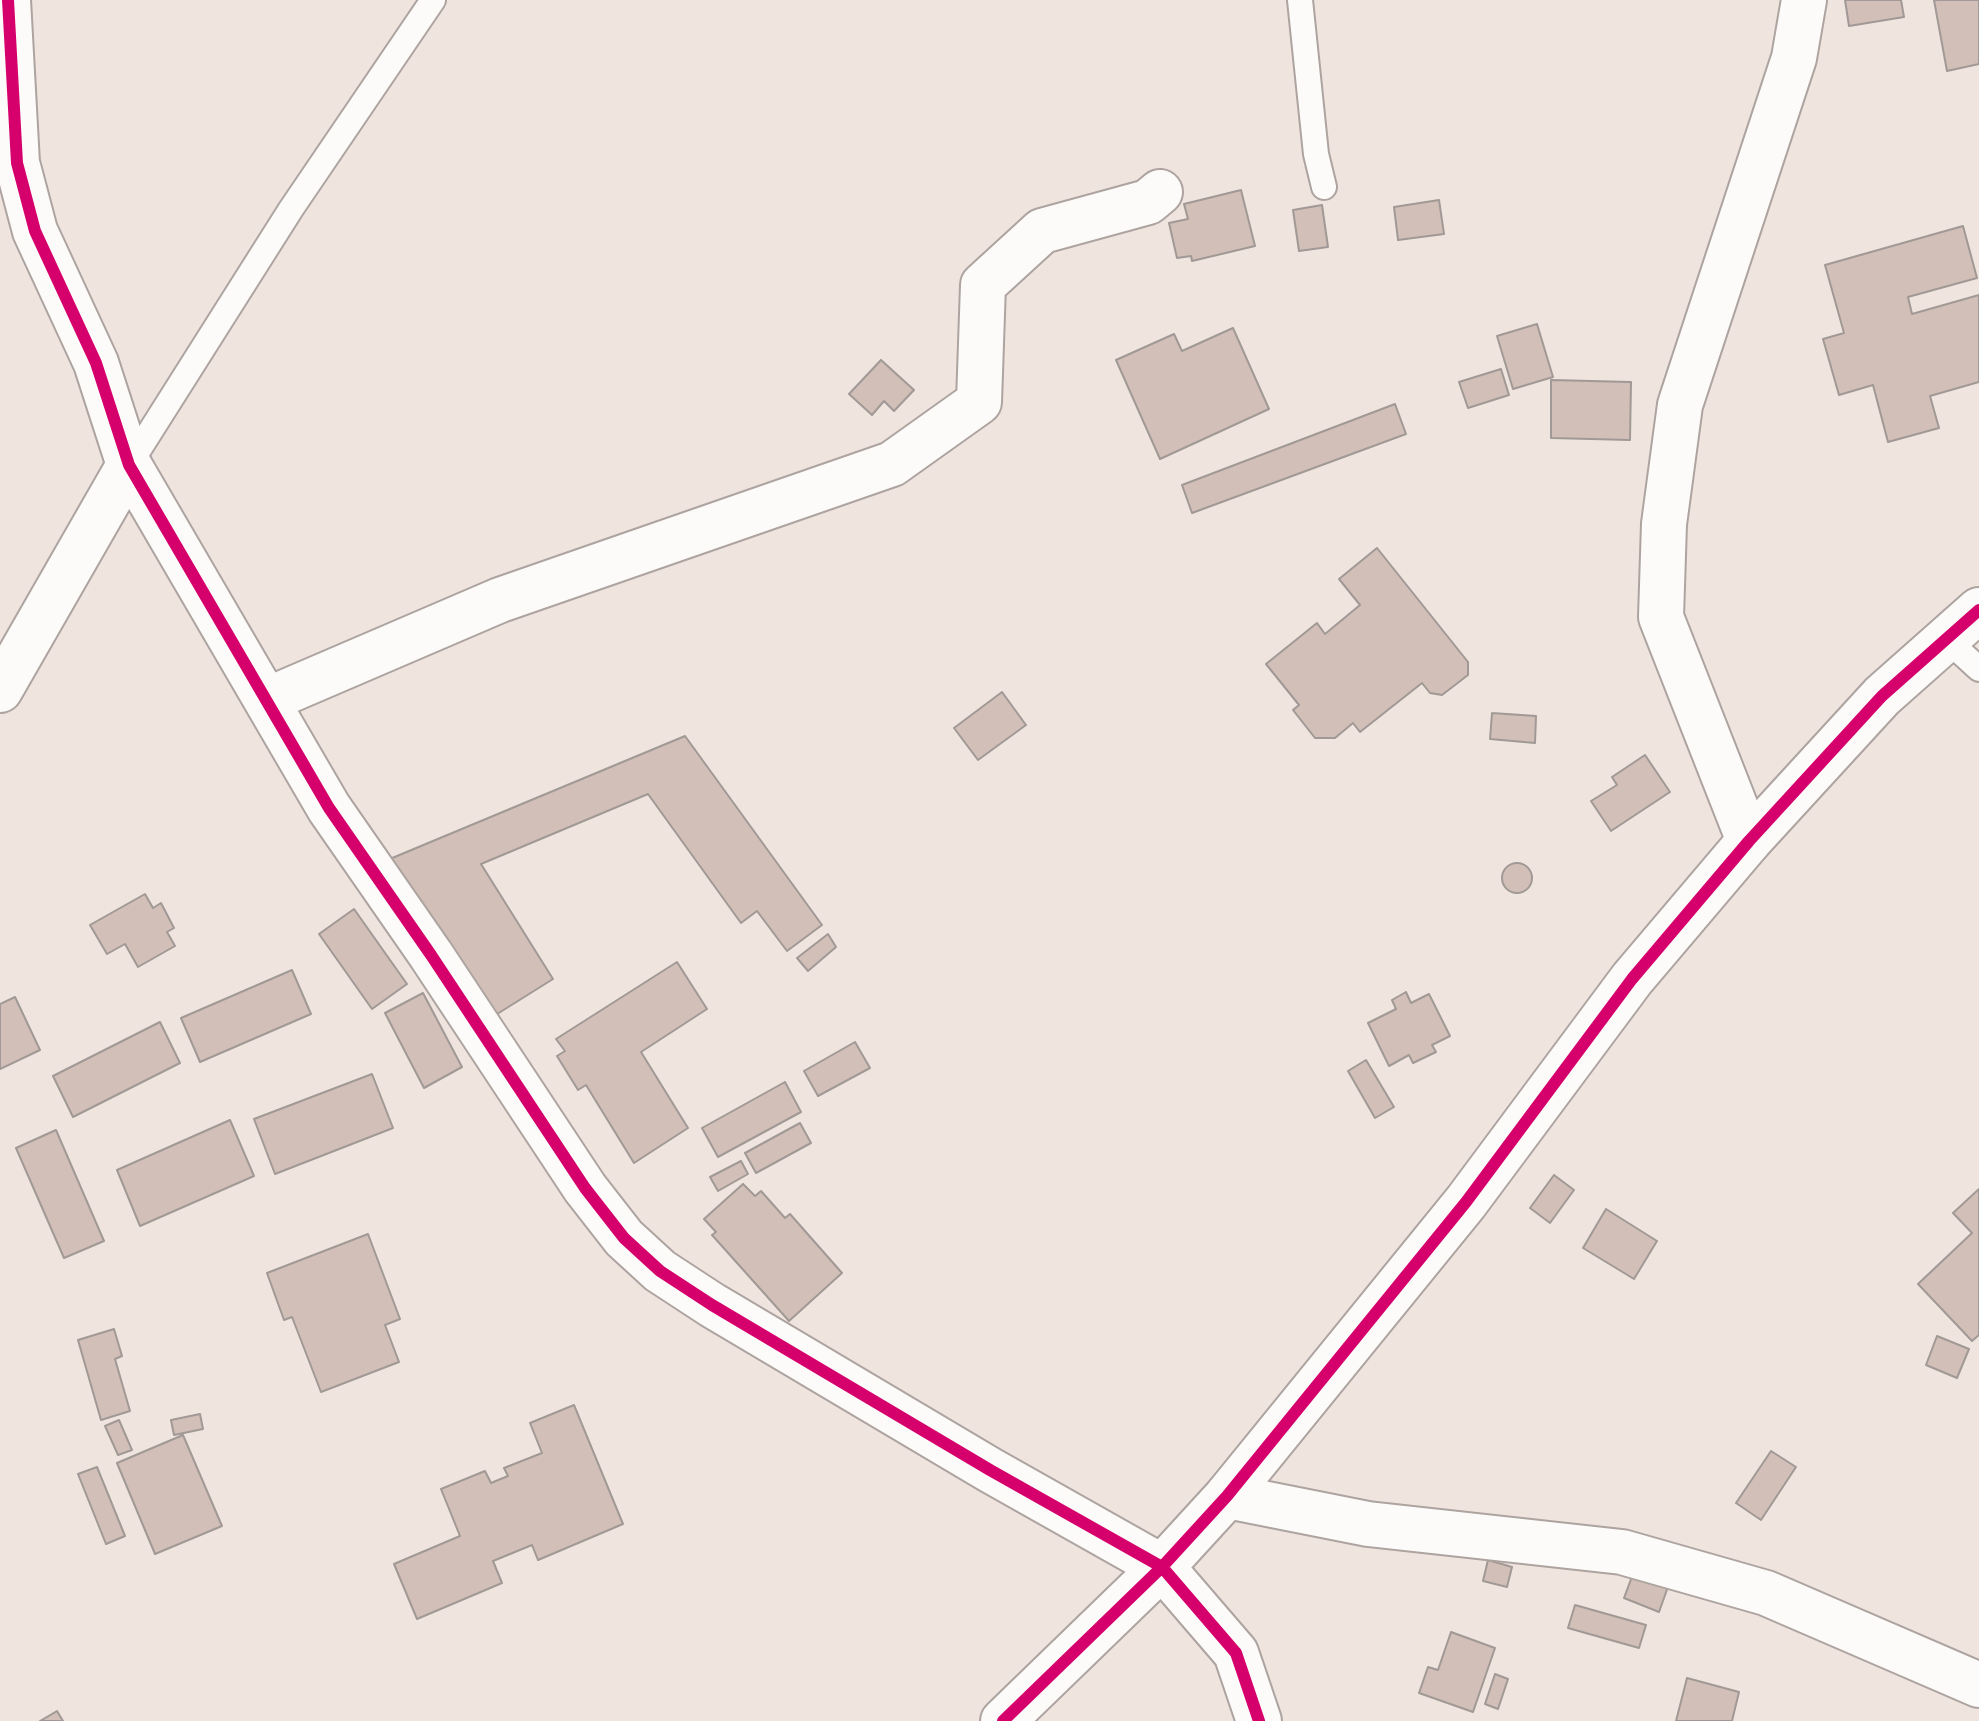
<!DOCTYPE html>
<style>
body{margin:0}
canvas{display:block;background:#f0e4df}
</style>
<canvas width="1979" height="1721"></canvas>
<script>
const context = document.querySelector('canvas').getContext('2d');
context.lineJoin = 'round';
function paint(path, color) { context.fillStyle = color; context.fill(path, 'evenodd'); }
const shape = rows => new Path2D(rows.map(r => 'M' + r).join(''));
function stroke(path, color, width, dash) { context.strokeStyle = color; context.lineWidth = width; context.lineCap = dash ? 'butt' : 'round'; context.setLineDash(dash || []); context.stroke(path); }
const building = shape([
 [1845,0,1901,0,1904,17,1849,26,1845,0],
 [1934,0,1979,0,1979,64,1947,71,1934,0],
 [1241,190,1255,246,1192,261,1191,256,1177,258,1169,223,1188,219,1184,204,1241,190],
 [1439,200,1444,234,1398,240,1394,207,1439,200],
 [1322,205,1328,247,1299,251,1293,210,1322,205],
 [1963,226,1977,278,1908,297,1912,314,1979,295,1979,382,1930,396,1939,428,1888,442,1873,385,1839,395,1823,339,1844,333,1825,265,1963,226],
 [1537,324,1553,377,1513,389,1497,336,1537,324],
 [1233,328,1269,409,1160,459,1116,360,1174,334,1182,351,1233,328],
 [881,360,914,390,894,411,884,401,872,415,849,394,881,360],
 [1501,369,1509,395,1468,408,1459,382,1501,369],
 [1551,380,1631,382,1630,440,1551,438,1551,380],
 [1395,404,1406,434,1192,513,1182,485,1395,404],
 [1377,548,1468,662,1468,675,1442,695,1430,693,1422,683,1360,732,1353,723,1335,738,1315,738,1293,710,1299,705,1266,664,1317,623,1325,634,1360,605,1339,579,1377,548],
 [1002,692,1026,725,978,760,954,728,1002,692],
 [1492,713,1536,716,1535,743,1490,739,1492,713],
 [685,736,822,925,787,951,757,911,741,923,648,794,481,864,553,979,486,1021,385,861,685,736],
 [1645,755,1670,792,1611,831,1591,801,1617,785,1612,777,1645,755],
 '1502 878a15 15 0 1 1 30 0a15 15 0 1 1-30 0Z',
 [145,894,153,908,161,903,174,928,167,932,175,946,138,967,125,944,107,954,90,925,145,894],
 [354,909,407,984,372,1009,319,934,354,909],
 [828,934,836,947,808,971,797,958,828,934],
 [677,962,707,1009,641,1052,688,1128,634,1163,586,1085,578,1090,557,1056,565,1051,556,1039,677,962],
 [292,970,311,1014,200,1062,181,1018,292,970],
 [1406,992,1411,1003,1429,994,1450,1036,1432,1045,1436,1052,1413,1063,1409,1055,1389,1066,1368,1023,1396,1009,1392,1000,1406,992],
 [423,993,462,1067,424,1088,385,1013,423,993],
 [15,997,40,1050,0,1069,0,1004,15,997],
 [160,1022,180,1063,73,1117,53,1076,160,1022],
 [855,1042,870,1068,818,1096,804,1071,855,1042],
 [1366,1060,1394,1107,1375,1118,1348,1071,1366,1060],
 [372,1074,393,1128,275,1174,254,1119,372,1074],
 [785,1082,801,1112,718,1157,702,1128,785,1082],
 [230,1120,254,1176,140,1226,117,1170,230,1120],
 [800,1123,811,1143,756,1173,745,1153,800,1123],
 [56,1130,104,1241,64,1258,16,1148,56,1130],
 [741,1161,748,1174,718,1191,710,1177,741,1161],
 [1554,1175,1574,1190,1550,1223,1530,1208,1554,1175],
 [743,1184,755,1196,761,1191,785,1218,790,1214,842,1273,789,1321,712,1235,716,1232,704,1219,743,1184],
 [1979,1189,1979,1335,1972,1341,1918,1284,1972,1233,1953,1213,1979,1189],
 [1606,1209,1657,1241,1634,1279,1583,1248,1606,1209],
 [368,1234,400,1319,385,1325,399,1362,321,1392,292,1317,284,1320,267,1273,368,1234],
 [114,1329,122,1356,115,1359,130,1411,101,1420,78,1340,114,1329],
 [1937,1336,1969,1349,1957,1378,1926,1365,1937,1336],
 [574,1405,623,1524,538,1560,532,1545,493,1561,502,1583,417,1619,394,1564,460,1536,441,1489,485,1471,491,1483,508,1476,504,1468,542,1453,530,1423,574,1405],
 [200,1414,203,1429,174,1435,171,1420,200,1414],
 [119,1420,132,1450,118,1455,105,1426,119,1420],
 [183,1435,222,1526,155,1554,117,1463,183,1435],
 [1771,1451,1796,1467,1761,1520,1736,1503,1771,1451],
 [97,1467,125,1536,106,1544,78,1474,97,1467],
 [1488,1560,1512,1567,1507,1587,1483,1581,1488,1560],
 [1634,1571,1669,1584,1659,1612,1624,1598,1634,1571],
 [1575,1605,1646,1625,1639,1648,1568,1628,1575,1605],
 [1451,1632,1495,1648,1473,1712,1419,1693,1428,1667,1438,1670,1451,1632],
 [1495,1674,1508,1679,1498,1709,1485,1704,1495,1674],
 [1687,1678,1739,1692,1732,1721,1676,1721,1687,1678],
 [57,1711,63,1721,40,1721,57,1711]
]);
paint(building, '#d2bfb8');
stroke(building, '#a19995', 2);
const lane = shape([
 [1300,0,1316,154,1324,187],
 [129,465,291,209,433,0],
 [1945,638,1979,669]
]);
const street = shape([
 [8,0,17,163,35,231,96,363,129,465,329,808,431,955,585,1188,624,1238,660,1271,712,1305,990,1470,1162,1567],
 [0,690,129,465],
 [267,700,500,600,892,464,979,402,983,285,1042,231,1148,202,1160,192],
 [1749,841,1661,617,1664,524,1680,405,1794,58,1804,0],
 [1227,1496,1368,1524,1622,1552,1766,1593,1979,1685]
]);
const secondary = shape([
 [1162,1567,1236,1653,1259,1721],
 [1003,1721,1162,1567,1227,1496,1466,1202,1632,979,1749,841,1882,696,1979,610]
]);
stroke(lane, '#ada4a0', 28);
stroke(street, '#ada4a0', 48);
stroke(secondary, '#ada4a0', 48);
stroke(lane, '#fdfbfa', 24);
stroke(street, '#fdfbfa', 44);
stroke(secondary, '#fdfbfa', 44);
stroke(shape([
 [8,0,17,163,35,231,96,363,129,465,329,808,431,955,585,1188,624,1238,660,1271,712,1305,990,1470,1162,1567,1236,1653,1259,1721],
 [1003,1721,1162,1567,1227,1496,1466,1202,1632,979,1749,841,1882,696,1979,610]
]), '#d6006c', 12);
</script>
